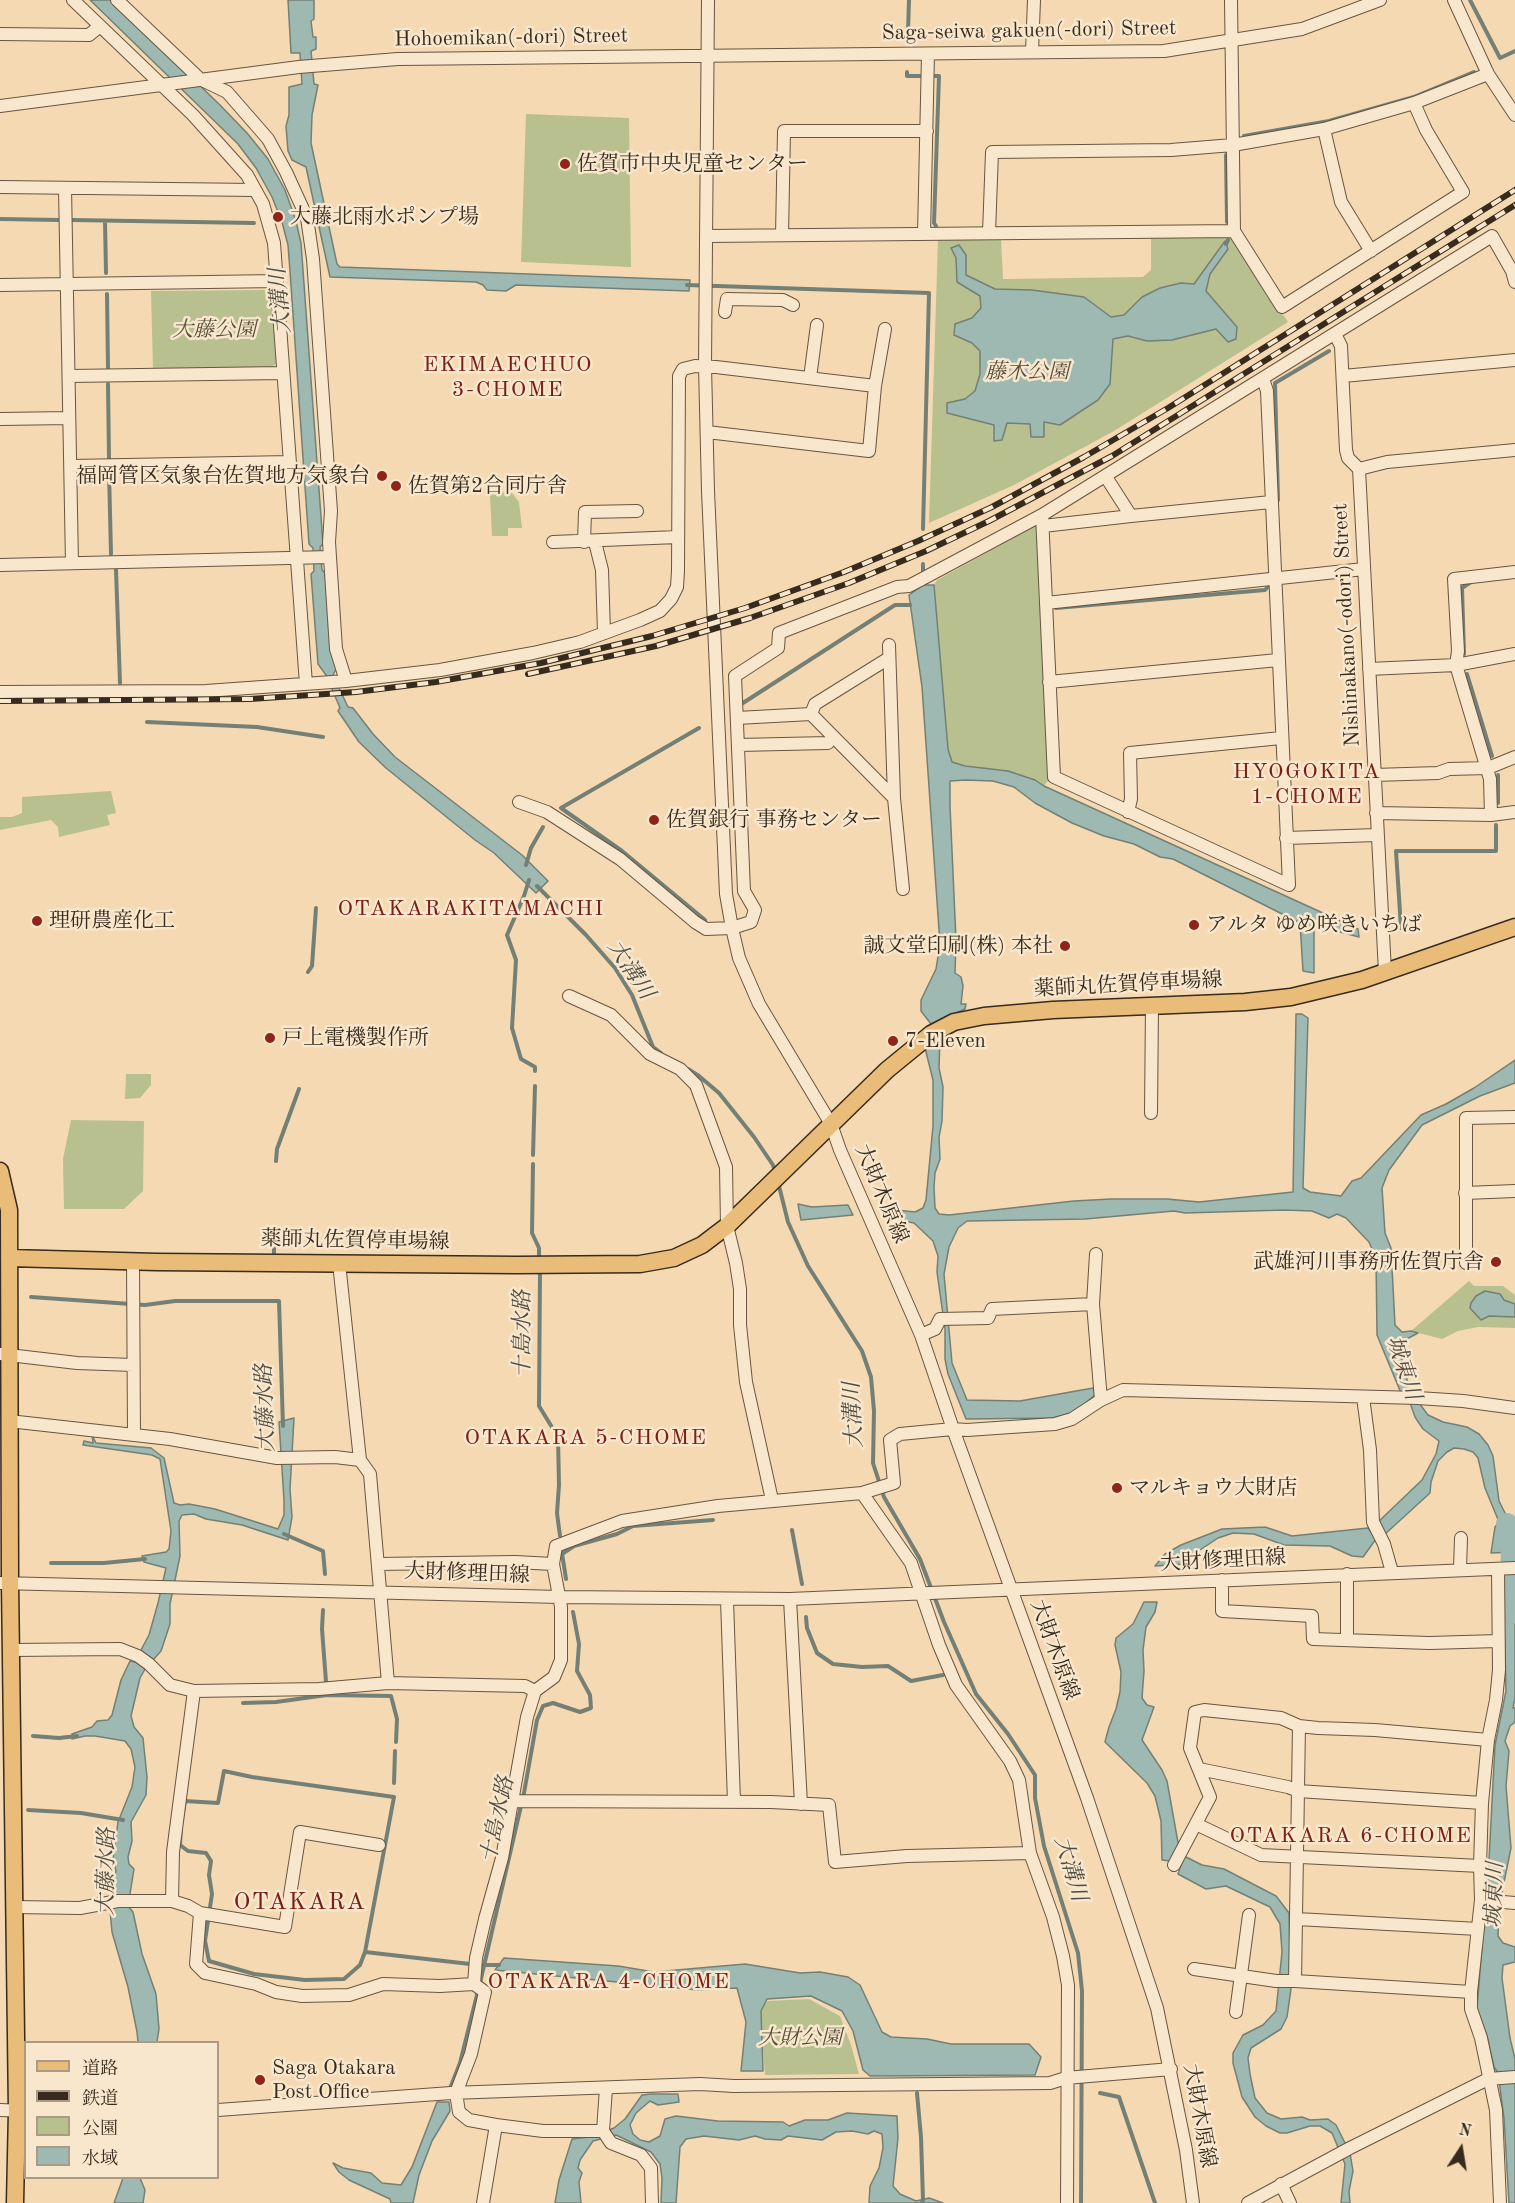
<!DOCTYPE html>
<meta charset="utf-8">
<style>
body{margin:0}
#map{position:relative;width:1515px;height:2203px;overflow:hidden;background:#f5d9b2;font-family:"Old Standard TT","Noto Serif JP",serif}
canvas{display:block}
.legend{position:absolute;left:24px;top:2041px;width:195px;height:138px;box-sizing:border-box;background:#f8e6cd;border:2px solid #aa9b87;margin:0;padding:8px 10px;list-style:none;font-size:18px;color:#362b1d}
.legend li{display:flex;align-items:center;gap:12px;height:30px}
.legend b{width:30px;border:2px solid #aa9b87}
.north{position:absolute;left:1431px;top:2119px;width:60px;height:60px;-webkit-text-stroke:4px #f8e6cd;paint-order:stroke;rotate:12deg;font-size:16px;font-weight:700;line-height:24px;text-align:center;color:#362b1d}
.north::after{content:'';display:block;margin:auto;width:21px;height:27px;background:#362b1d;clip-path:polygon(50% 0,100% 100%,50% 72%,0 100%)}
</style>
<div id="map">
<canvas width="1515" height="2203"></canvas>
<ul class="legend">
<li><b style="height:8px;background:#eabc79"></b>道路</li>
<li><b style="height:8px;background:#362b1d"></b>鉄道</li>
<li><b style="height:16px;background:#b8c08f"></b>公園</li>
<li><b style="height:16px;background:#9db9b2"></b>水域</li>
</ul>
<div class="north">N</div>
</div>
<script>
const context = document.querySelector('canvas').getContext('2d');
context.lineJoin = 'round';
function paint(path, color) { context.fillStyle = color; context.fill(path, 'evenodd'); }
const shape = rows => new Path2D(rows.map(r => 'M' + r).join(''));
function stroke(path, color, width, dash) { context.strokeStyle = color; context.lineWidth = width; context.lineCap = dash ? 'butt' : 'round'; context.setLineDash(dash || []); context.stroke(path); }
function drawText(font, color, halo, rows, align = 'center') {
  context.font = font + ' "Old Standard TT","Noto Serif JP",serif'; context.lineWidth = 5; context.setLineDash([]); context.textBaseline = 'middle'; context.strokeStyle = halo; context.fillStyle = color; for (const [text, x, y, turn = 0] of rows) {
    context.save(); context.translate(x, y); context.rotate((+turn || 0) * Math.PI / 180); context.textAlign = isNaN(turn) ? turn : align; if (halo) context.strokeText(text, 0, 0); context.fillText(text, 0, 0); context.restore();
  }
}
paint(shape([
 [526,114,629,118,631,267,521,262],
 [1151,237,1231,237,1288,322,1114,431,1014,485,929,523,938,239,1001,239,1003,279,1143,277,1151,270],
 [264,290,273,297,277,363,271,368,153,370,151,291],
 [511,492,519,502,522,528,508,528,508,536,492,536,490,493],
 [1037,525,1051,777,1044,786,1035,780,1008,771,965,766,952,762,948,749,934,585,937,580],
 [111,791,116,813,107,815,110,825,59,837,58,827,51,820,0,830,0,817,12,817,22,813,22,797],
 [126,1074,151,1074,151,1085,140,1098,125,1099],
 [71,1120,144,1121,143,1191,124,1209,64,1209,63,1159],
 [1469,1281,1474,1286,1503,1286,1515,1295,1515,1328,1478,1327,1458,1331,1442,1339,1411,1331],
 [809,1999,840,2016,851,2045,859,2074,765,2075,760,2012,767,2001]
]), '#b8c08f');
const water = shape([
 [90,0,111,0,219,104,247,133,268,159,285,190,296,221,301,243,323,544,320,547,322,570,325,573,336,669,333,675,348,707,353,708,373,734,395,757,522,855,548,881,536,893,494,853,475,840,386,768,359,742,338,711,340,708,326,675,318,664,311,574,314,571,313,548,309,544,290,271,288,245,282,222,272,197,256,168,238,144,90,0],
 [288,0,314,0,314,19,311,21,313,37,316,37,316,49,311,51,314,84,318,85,312,115,311,143,337,264,340,267,690,280,689,291,516,285,506,291,487,290,483,285,476,282,330,277,306,167,292,160,288,151,286,126,289,115,289,87,302,84,300,53,291,53,288,0],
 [1225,241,1228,249,1210,274,1206,291,1237,327,1236,339,1228,342,1216,329,1172,340,1147,341,1128,336,1113,339,1110,384,1098,400,1060,425,1044,422,1044,437,1031,437,1030,424,1007,423,1002,440,994,441,994,425,947,413,947,403,965,399,975,391,980,374,980,351,972,343,954,335,955,324,972,318,981,308,980,296,957,282,956,258,951,248,959,245,966,255,966,275,995,289,1032,290,1084,297,1111,317,1124,315,1142,297,1160,288,1181,283,1194,284,1225,241],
 [923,585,934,585,948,749,952,762,965,766,1008,771,1035,780,1044,786,1358,929,1359,937,1318,926,1314,929,1314,973,1303,971,1300,923,1173,859,1160,857,1134,844,1104,836,1072,823,1035,803,1014,787,993,781,965,780,950,781,950,806,956,940,955,973,961,977,963,986,961,1004,966,1004,965,1009,931,1024,921,1011,921,1000,936,969,940,944,922,687,909,595,923,585],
 [1296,1014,1302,1014,1308,1018,1303,1188,1310,1192,1341,1196,1352,1181,1361,1178,1421,1115,1446,1104,1474,1088,1515,1060,1515,1083,1480,1096,1422,1125,1389,1170,1382,1188,1385,1233,1391,1248,1395,1325,1402,1332,1411,1331,1418,1333,1403,1341,1402,1360,1405,1366,1407,1380,1414,1394,1401,1393,1377,1335,1376,1258,1369,1242,1346,1218,1337,1214,1329,1218,1312,1211,1284,1210,1185,1213,1174,1211,1085,1219,967,1221,958,1228,949,1247,944,1274,952,1363,967,1400,1020,1401,1093,1388,1096,1394,1075,1412,1053,1418,966,1419,948,1374,945,1359,945,1329,937,1272,938,1256,933,1241,914,1223,890,1218,887,1209,915,1212,923,1208,926,1200,933,1126,933,1080,925,1048,940,1037,939,1068,943,1087,942,1121,939,1137,940,1159,935,1173,934,1187,935,1208,939,1214,949,1215,1074,1201,1111,1199,1167,1199,1199,1202,1293,1192,1296,1014],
 [798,1204,812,1207,848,1205,853,1215,801,1220,798,1204],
 [1485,1291,1500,1294,1504,1300,1515,1304,1515,1317,1489,1316,1481,1320,1470,1308,1471,1303,1476,1296,1485,1291],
 [1410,1403,1419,1403,1428,1415,1443,1422,1467,1427,1479,1434,1488,1445,1493,1456,1499,1501,1510,1523,1515,1525,1515,1552,1491,1553,1495,1527,1499,1522,1485,1488,1478,1458,1473,1452,1464,1449,1454,1448,1447,1452,1438,1461,1431,1482,1430,1493,1384,1535,1376,1524,1422,1480,1436,1454,1439,1441,1423,1429,1415,1417,1410,1403],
 [294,1418,290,1489,292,1517,288,1540,242,1525,206,1519,194,1514,182,1515,179,1521,180,1556,170,1604,170,1624,161,1651,145,1669,140,1678,131,1716,134,1727,143,1738,147,1777,146,1795,131,1822,132,1841,128,1857,129,1864,134,1869,128,1906,133,1912,142,1954,156,1994,159,2029,157,2042,138,2042,137,2032,128,1987,112,1932,110,1910,117,1906,113,1882,116,1871,113,1859,118,1822,132,1787,135,1767,131,1749,125,1741,95,1736,85,1736,72,1739,72,1734,92,1727,97,1721,108,1720,112,1715,121,1680,130,1661,136,1662,143,1653,141,1650,149,1635,158,1603,166,1568,144,1562,142,1556,166,1552,169,1549,171,1531,160,1459,152,1455,83,1445,84,1441,93,1443,92,1435,96,1443,151,1448,164,1458,174,1503,180,1505,189,1504,215,1509,278,1529,284,1515,284,1500,279,1422,294,1418],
 [1265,1527,1292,1536,1368,1528,1376,1539,1363,1557,1352,1556,1330,1546,1284,1545,1254,1534,1233,1533,1218,1538,1200,1550,1185,1564,1155,1566,1165,1554,1181,1545,1222,1529,1265,1527],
 [1507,1582,1515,1582,1515,1698,1513,1708,1515,1708,1515,1722,1510,1726,1505,1741,1509,1751,1506,1786,1511,1848,1501,1897,1487,1898,1495,1745,1506,1691,1504,1616,1507,1582],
 [1144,1602,1157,1602,1155,1612,1146,1627,1143,1650,1144,1671,1142,1698,1147,1705,1154,1707,1142,1740,1162,1770,1167,1781,1179,1848,1170,1861,1162,1860,1161,1821,1155,1796,1147,1783,1105,1742,1109,1727,1116,1709,1120,1692,1121,1672,1115,1645,1116,1638,1133,1624,1144,1602],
 [1184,1856,1202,1865,1224,1869,1276,1896,1289,1913,1291,1989,1287,2017,1281,2029,1251,2048,1248,2058,1250,2074,1255,2098,1267,2113,1281,2119,1302,2117,1310,2120,1328,2119,1336,2125,1350,2153,1353,2171,1349,2191,1350,2203,1341,2203,1345,2164,1332,2133,1320,2126,1310,2126,1287,2133,1280,2133,1266,2126,1255,2117,1242,2097,1233,2063,1233,2053,1243,2035,1263,2025,1276,2011,1282,1952,1280,1924,1270,1907,1226,1886,1206,1889,1178,1874,1184,1856],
 [1485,1910,1499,1911,1498,1936,1503,1943,1515,1947,1515,1962,1503,1965,1502,1978,1510,2038,1515,2059,1515,2203,1509,2203,1504,2118,1498,2073,1494,2067,1487,2036,1477,2008,1485,1910],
 [504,1958,618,1966,654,1972,745,1964,800,1973,820,1972,848,1977,860,1985,882,2032,891,2037,927,2039,951,2044,1029,2044,1041,2057,1035,2075,870,2076,863,2070,853,2031,842,2011,811,1996,767,1999,761,2011,763,2071,741,2071,746,2022,737,1988,698,1990,495,1970,504,1958],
 [651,2094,678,2094,679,2102,658,2105,650,2101,636,2113,630,2125,633,2134,640,2140,649,2142,660,2136,665,2119,676,2116,718,2121,783,2122,789,2126,805,2120,828,2120,847,2113,897,2116,898,2138,893,2186,900,2194,916,2201,929,2198,943,2203,869,2203,870,2186,879,2168,883,2148,882,2134,874,2131,868,2134,852,2131,836,2132,822,2140,788,2136,781,2140,765,2139,755,2136,739,2140,704,2136,686,2139,680,2147,676,2203,661,2203,662,2178,660,2164,651,2152,616,2135,593,2141,580,2160,578,2168,582,2173,579,2182,581,2203,555,2203,559,2180,572,2139,589,2137,614,2128,625,2119,642,2095,651,2094],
 [437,2102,449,2102,450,2111,432,2141,419,2175,413,2203,391,2203,390,2199,349,2180,339,2172,333,2163,343,2168,371,2173,382,2183,401,2185,412,2167,437,2102],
 [123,2178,140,2178,145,2190,143,2203,114,2203,123,2178]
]);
paint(water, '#9db9b2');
stroke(water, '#748076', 1.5);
stroke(shape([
 [1470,0,1500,58,1515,51],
 [908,32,909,0],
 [907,72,907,76,939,76,934,223,936,226],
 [1244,136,1329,121,1414,97,1474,72],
 [1226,155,1227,222],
 [0,219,60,220],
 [72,220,254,223],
 [105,221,106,273],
 [1226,244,1228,240],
 [687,285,929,293,923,529],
 [107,294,108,368],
 [108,384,109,458],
 [109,471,111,554],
 [1278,500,1275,383,1329,351],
 [116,570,120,683],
 [923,576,923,564],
 [1056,608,1265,590,1272,582],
 [1464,654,1462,588,1471,582],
 [1467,674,1492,756],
 [743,703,895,605,910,605],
 [147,722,257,727,323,737],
 [699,728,561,808,622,851,705,920],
 [1498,803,1498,775],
 [526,865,531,848,543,827],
 [529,880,524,896,507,935,516,960,512,1028,521,1059,535,1067,535,1071],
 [537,886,586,935,615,968,632,995,653,1047,661,1053],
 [1401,928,1396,851,1496,851,1496,825],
 [308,972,312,966,316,908],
 [688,1069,699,1076,719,1093,754,1137,773,1165,775,1172],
 [533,1155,535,1086],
 [276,1161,277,1149,299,1089],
 [533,1164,532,1233,539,1248,539,1257],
 [778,1182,788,1222,808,1266,862,1351,871,1377,874,1411,873,1463,884,1497,920,1559,944,1622,976,1694,1008,1734,1035,1775,1035,1798,1044,1846,1078,1953,1082,1991,1081,2203],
 [274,1253,274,1245],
 [540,1271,539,1406,558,1437,559,1485,557,1513,560,1536],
 [31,1297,145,1305,175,1301,279,1301,283,1426],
 [792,1530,802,1584],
 [284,1534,323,1551,325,1574],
 [562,1553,566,1579],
 [562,1554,574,1546,617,1534,633,1526,713,1520],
 [51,1563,104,1563,145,1559],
 [323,1610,322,1629,327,1695,391,1696,397,1719,396,1742],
 [806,1617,807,1628,817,1653,833,1664,862,1667,888,1666,911,1681,943,1675],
 [243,1703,276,1702,327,1695],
 [33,1736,59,1738,77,1736],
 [224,1771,252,1777,394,1797,365,1952,360,1965,344,1979,305,1980,254,1974,209,1961,205,1941,212,1894,209,1875,211,1861,206,1853,188,1851,180,1845,181,1824,185,1801,218,1803,224,1771],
 [394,1783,395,1751],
 [28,1810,81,1813,123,1820],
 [365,1952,470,1964],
 [483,1965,499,1965],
 [480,1983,524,1793,537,1720,543,1706,553,1703,580,1712,591,1708,590,1695,577,1671,579,1644,573,1612],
 [451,2086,460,2063,478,1991],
 [917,2093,921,2137,923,2200,922,2203],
 [1100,2093,1119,2097,1155,2203]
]), '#748076', 4);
stroke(shape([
 [1507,1524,1512,1532,1511,1613]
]), '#9db9b2', 22);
const minor = shape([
 [73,0,193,115,247,175,263,204,274,243,306,684],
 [117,0,200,79,227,92,268,139,286,172,307,218,313,259,331,511,329,542,336,649,346,681],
 [708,0,705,366,708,491,726,894,732,928,739,958,759,1004,831,1124,840,1150,921,1335,953,1429,1087,1798,1157,2008,1186,2150,1193,2203],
 [1231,0,1234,231,1282,307,1463,192,1426,130,1414,103],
 [1454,0,1488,74,1515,115],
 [0,34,89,35,100,26],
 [1032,52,1034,0],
 [0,106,299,67,398,59,1164,51,1302,29,1380,0],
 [1324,129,1341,202,1371,251],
 [0,187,255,190],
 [65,188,72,563],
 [989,233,992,152,1171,150,1233,145,1324,129,1414,103,1488,74],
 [924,234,928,54],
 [782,235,784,131,927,131],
 [706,236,1234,231],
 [0,285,277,281],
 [725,312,727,299,783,300,793,305],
 [1335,334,1341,346,1346,450,1348,458,1359,469],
 [69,376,283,373],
 [1343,376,1515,360],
 [810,378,817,325],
 [1263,379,1267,391,1289,885,1054,777,1042,515,1492,236,1512,271,1515,282],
 [875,386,885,329],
 [0,419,69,418],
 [71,466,290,462],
 [1359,469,1385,972],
 [1359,469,1387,462,1515,450],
 [1106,477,1131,516,1271,502],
 [1043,526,1131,516],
 [553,542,678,537],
 [584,542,585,512,637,511],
 [595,542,602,570,604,633],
 [0,565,330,557],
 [1046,603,1364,569],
 [889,645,894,798],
 [1369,669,1456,665,1515,654],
 [1049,682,1278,660],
 [0,692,206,691,346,681,440,670,533,653,580,642,640,620,660,611,671,599,677,587,678,571,679,376,683,369,695,366,716,367,875,386,869,451,707,432],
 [811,714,815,704,889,658],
 [737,718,811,714,894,798,903,889],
 [738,745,828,743],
 [1374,775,1438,773,1449,769,1488,768,1515,757],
 [519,802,547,812,620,859,695,922,706,929,732,928,751,922,755,910,744,891,735,676,778,648,779,633,897,587,909,586,1042,515],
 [1128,812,1131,799,1130,753,1281,738],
 [1376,813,1491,815,1515,812],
 [1491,815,1490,779,1456,665,1458,651,1454,579,1515,572],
 [1286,838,1377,835],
 [569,996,611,1015,650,1054,680,1069,696,1085,726,1167,727,1226,736,1263,740,1289,740,1325,746,1382,772,1500],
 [1151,1113,1152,1005],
 [1465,1193,1515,1191],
 [1096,1254,1093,1304,1101,1400],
 [133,1260,134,1435],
 [1466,1263,1466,1118,1515,1117],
 [921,1335,935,1329,940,1319,988,1318,992,1309,1093,1304],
 [0,1354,77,1363,133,1365],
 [1363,1397,1370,1450,1373,1522,1384,1544,1392,1572],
 [9,1421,170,1439,277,1458,335,1457,360,1460],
 [862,1493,911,1563,939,1645,956,1685,1010,1761,1019,1780,1030,1853,1053,1917,1063,1956,1068,1985,1067,2203],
 [378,1564,515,1562,553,1564],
 [1460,1569,1461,1538],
 [1498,1569,1499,1670,1496,1700,1488,1740,1482,1803,1480,1866,1481,1900,1471,1992,1471,2009,1481,2038,1496,2110,1500,2203],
 [1347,1574,1347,1640],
 [1222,1580,1222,1611,1312,1616,1313,1639,1429,1643,1498,1641],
 [0,1583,560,1597,790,1599,1515,1568],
 [790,1599,801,1804],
 [727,1600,734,1802],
 [11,1650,120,1649,138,1656,149,1664,170,1685,194,1691,319,1689,388,1683,370,1474,360,1460,339,1263],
 [388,1683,525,1686,535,1691,554,1677,561,1660,561,1607,553,1564,556,1546,622,1521,718,1506,862,1493,894,1483,890,1440,900,1434,953,1429,967,1430,1055,1424,1072,1419,1101,1400,1123,1390,1418,1398,1463,1401,1515,1408],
 [1199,1769,1288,1787,1298,1791,1482,1803],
 [513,1801,771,1802,829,1805,835,1862,907,1856,1030,1853],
 [1196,1824,1261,1855,1480,1866],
 [1174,1865,1210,1797,1190,1748,1195,1712,1204,1710,1281,1718,1299,1726],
 [1481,1900,1515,1903],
 [172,1901,173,1852,194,1691],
 [14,1907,80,1908,118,1901,172,1901,188,1906,200,1913,196,1964,205,1973,256,1984,276,1992,302,1996,349,1995,383,1984,440,1986,474,1984,485,1992,471,2054,456,2093,459,2112,469,2120,496,2125,483,2203],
 [200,1913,285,1927,300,1832,379,1845],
 [1297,1919,1478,1929],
 [1194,1969,1276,1981,1295,1981],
 [474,1984,476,1958,485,1919,502,1858,527,1717,535,1691],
 [1471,1992,1295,1981,1299,1726,1318,1728,1375,1730,1488,1740],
 [1236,2012,1249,1915],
 [606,2088,603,2131,611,2143,641,2155,651,2168,652,2203],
 [0,2110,26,2111],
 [218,2110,451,2093,700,2084,734,2086,1050,2083,1066,2078,1171,2069],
 [496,2125,543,2131,603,2131],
 [1281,2184,1290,2203],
 [1248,2203,1350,2148,1488,2079,1515,2077]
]);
const major = shape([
 [0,1171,9,1210,10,1583,17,2111,15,2203],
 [9,1258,157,1262,517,1265,640,1264,674,1258,702,1245,727,1226,887,1070,931,1034,954,1022,984,1016,1053,1010,1245,1002,1291,997,1362,980,1515,927]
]);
stroke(minor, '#665642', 14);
stroke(major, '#362b1d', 19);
stroke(minor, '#f8e6cd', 12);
stroke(major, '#eabc79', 16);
const rail = shape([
 [528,674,656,646,750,618,849,583,926,551,989,521,1112,456,1515,205],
 [0,701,250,699,356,692,436,682,541,663,652,636,745,608,844,572,918,541,992,507,1084,457,1168,408,1515,190]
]);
stroke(rail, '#362b1d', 6);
stroke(rail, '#f8e6cd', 4, [11]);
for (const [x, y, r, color] of [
 [565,164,6,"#8f2418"],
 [278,217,6,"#8f2418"],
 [382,476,6,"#8f2418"],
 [396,486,6,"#8f2418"],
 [654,820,6,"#8f2418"],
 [37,921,6,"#8f2418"],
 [1194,925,6,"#8f2418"],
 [1065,946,6,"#8f2418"],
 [270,1038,6,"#8f2418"],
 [893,1041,6,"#8f2418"],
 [1496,1262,6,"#8f2418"],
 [1117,1488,6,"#8f2418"],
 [260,2080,6,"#8f2418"]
]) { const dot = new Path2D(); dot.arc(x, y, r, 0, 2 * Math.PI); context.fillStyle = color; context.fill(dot); stroke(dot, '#f8e6cd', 2); }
drawText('21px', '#362b1d', '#f8e6cd', [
 ["Saga-seiwa gakuen(-dori) Street",1029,31,-1],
 ["Hohoemikan(-dori) Street",511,38,-1],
 ["Nishinakano(-odori) Street",1347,625,-93],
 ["薬師丸佐賀停車場線",1128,985,-3],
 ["大財木原線",881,1194,67],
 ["薬師丸佐賀停車場線",355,1241,1],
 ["大財修理田線",1223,1561,-3],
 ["大財修理田線",467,1574,2],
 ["大財木原線",1054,1650,70],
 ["大財木原線",1199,2116,80]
]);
drawText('21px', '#362b1d', '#f8e6cd', [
 ["佐賀市中央児童センター",577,164],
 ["大藤北雨水ポンプ場",290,217],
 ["福岡管区気象台佐賀地方気象台",370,476,"right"],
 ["佐賀第2合同庁舎",408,486],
 ["佐賀銀行 事務センター",666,820],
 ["理研農産化工",49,921],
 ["アルタ ゆめ咲きいちば",1206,925],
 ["誠文堂印刷(株) 本社",1053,946,"right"],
 ["戸上電機製作所",282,1038],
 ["7-Eleven",905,1041],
 ["武雄河川事務所佐賀庁舎",1484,1262,"right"],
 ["マルキョウ大財店",1129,1488],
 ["Saga Otakara",272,2068],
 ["Post Office",272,2092]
], 'left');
drawText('italic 21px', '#56503a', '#f8e6cd', [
 ["大藤公園",214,330],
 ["藤木公園",1027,372],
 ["大財公園",800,2038]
]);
drawText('italic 22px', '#504e42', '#f8e6cd', [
 ["大溝川",281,301,-95],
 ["大溝川",630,970,57],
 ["十島水路",523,1334,-90],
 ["城東川",1403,1368,72],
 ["大藤水路",266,1408,-92],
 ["大溝川",854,1415,-93],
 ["十島水路",498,1820,-78],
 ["大溝川",1070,1869,74],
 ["大藤水路",107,1872,-89],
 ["城東川",1495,1895,-88]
]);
context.letterSpacing = '1.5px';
drawText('22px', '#7a1f14', '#f8e6cd', [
 ["EKIMAECHUO",508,365],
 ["3-CHOME",508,390],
 ["HYOGOKITA",1307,772],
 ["1-CHOME",1307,797],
 ["OTAKARAKITAMACHI",471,909],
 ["OTAKARA 5-CHOME",586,1438],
 ["OTAKARA 6-CHOME",1351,1836],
 ["OTAKARA 4-CHOME",609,1982]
]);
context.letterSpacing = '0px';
context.letterSpacing = '1.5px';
drawText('24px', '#7a1f14', '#f8e6cd', [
 ["OTAKARA",300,1903]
]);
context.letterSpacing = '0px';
</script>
